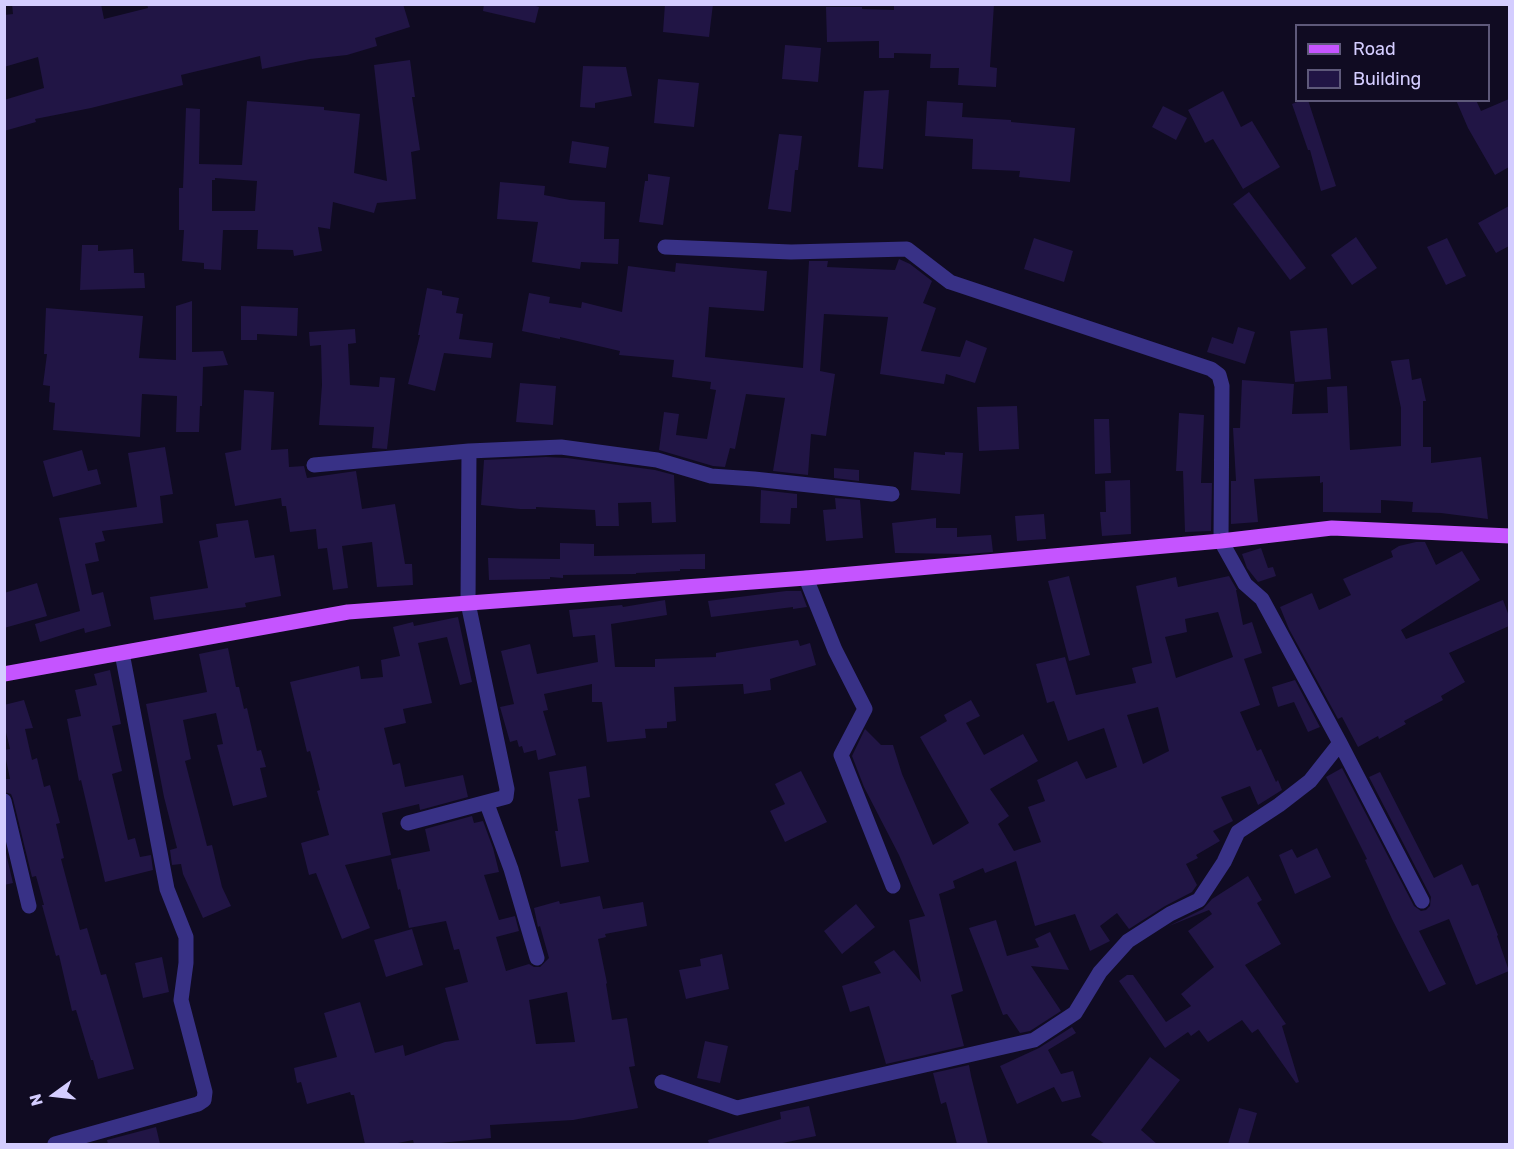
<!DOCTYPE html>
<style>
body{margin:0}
#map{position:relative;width:1514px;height:1149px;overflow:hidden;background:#100b22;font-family:Rubik,sans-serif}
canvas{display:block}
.frame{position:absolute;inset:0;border:6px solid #d4cdff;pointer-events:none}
.legend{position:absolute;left:1295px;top:24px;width:195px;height:78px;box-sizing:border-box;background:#100b22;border:2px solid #5e597a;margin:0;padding:8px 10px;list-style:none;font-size:18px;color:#d4cdff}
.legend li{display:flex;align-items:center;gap:12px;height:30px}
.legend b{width:30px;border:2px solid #5e597a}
.north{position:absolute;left:24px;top:1065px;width:60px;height:60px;-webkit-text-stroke:4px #100b22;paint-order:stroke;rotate:255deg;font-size:16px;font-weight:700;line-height:24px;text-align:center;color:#d4cdff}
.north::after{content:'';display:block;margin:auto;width:21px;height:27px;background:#d4cdff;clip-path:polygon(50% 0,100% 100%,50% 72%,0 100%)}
</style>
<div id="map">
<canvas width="1514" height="1149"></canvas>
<div class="frame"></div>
<ul class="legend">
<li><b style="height:8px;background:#c554ff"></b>Road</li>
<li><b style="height:16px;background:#211545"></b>Building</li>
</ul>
<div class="north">N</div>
</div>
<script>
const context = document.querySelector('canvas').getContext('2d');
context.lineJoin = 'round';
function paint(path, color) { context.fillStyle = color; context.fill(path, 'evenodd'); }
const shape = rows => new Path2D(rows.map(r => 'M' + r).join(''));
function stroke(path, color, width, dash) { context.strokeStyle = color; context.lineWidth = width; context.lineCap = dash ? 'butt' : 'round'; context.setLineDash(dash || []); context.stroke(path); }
paint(shape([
 [12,4,101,4,104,19,148,8,147,4,403,4,410,27,375,38,377,46,347,55,310,59,262,69,260,56,181,75,183,85,91,108,35,119,36,122,4,131,4,100,44,88,38,57,4,67,4,15,13,14],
 [484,4,529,4,539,7,535,23,483,11],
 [665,4,713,4,709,37,663,32],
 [894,4,994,4,990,67,997,68,996,87,958,85,959,68,930,68,931,54,894,53,894,58,879,58,879,41,827,42,826,7,862,7,862,9,894,10],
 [785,45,821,48,818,82,782,79],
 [410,60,415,97,412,97,420,150,411,152,416,199,377,203,374,213,333,202,330,229,318,227,322,251,294,256,293,250,257,249,258,230,223,230,221,270,204,269,204,263,182,261,184,230,179,230,179,188,183,188,186,108,200,109,199,164,242,165,247,101,324,107,324,110,360,114,354,173,387,181,374,65],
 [215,178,257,181,255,211,212,211,212,180,215,180],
 [583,66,626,67,632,96,595,103,595,108,580,107],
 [658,79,699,83,694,127,654,123],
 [889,90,883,169,858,167,864,91],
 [1223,91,1241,127,1252,121,1280,167,1243,189,1213,139,1205,143,1188,110],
 [1509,99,1509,167,1495,175,1468,128,1456,100,1476,100,1481,111],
 [1302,100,1308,100,1336,186,1321,191,1310,150,1308,150,1292,104],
 [927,101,963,103,962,117,1011,120,1011,122,1075,128,1070,182,1019,177,1020,171,972,169,973,139,925,136],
 [1163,106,1187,118,1176,140,1152,127],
 [779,134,802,136,798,170,795,170,791,212,768,209],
 [572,141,609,147,606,168,569,163],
 [648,174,670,177,663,225,639,222,645,181,648,181],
 [500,182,545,186,544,195,570,200,605,202,604,239,619,239,618,264,581,262,580,269,532,262,538,222,497,219],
 [1249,192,1306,268,1290,280,1233,204],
 [1509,206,1509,246,1496,253,1478,223],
 [1356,237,1377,268,1352,285,1331,255],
 [1034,238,1073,251,1064,282,1024,269],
 [1447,238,1466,276,1446,285,1427,247],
 [82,245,98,245,98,251,133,249,134,273,144,273,145,288,80,290],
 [899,259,910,264,932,281,923,303,936,308,921,351,960,357,966,340,987,348,975,383,946,374,944,384,880,374,888,317,824,314,820,371,835,374,826,436,811,434,808,475,773,471,785,398,746,394,735,449,730,448,725,467,713,466,659,450,664,412,679,414,676,435,707,439,716,390,710,389,711,382,672,377,674,360,619,355,620,351,560,337,560,339,522,331,529,293,550,297,549,303,581,308,582,302,622,312,628,266,675,272,676,263,767,271,764,311,709,307,705,357,803,368,809,261,828,261,827,267,895,270],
 [427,288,442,291,442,295,459,298,456,313,463,314,459,339,493,343,491,358,444,353,435,391,408,384,420,335,418,335],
 [192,301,192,352,223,351,228,365,203,367,202,406,200,406,199,432,176,432,177,396,142,394,140,437,53,430,55,403,49,402,50,386,43,385,47,354,44,354,46,308,143,316,139,358,176,360,176,306],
 [241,306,298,308,297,336,257,334,257,340,241,340],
 [1238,327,1255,332,1245,364,1207,352,1212,337,1233,344],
 [1327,328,1331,379,1295,382,1290,331],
 [355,329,356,343,348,344,350,385,379,387,380,377,395,378,387,449,372,448,374,427,319,425,322,385,321,345,310,346,309,332],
 [1409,359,1412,380,1421,378,1426,401,1423,401,1423,447,1431,447,1431,463,1481,457,1488,519,1441,513,1412,512,1413,502,1381,500,1381,513,1323,512,1323,482,1320,483,1320,476,1254,479,1258,522,1231,524,1231,481,1236,481,1233,428,1240,428,1242,380,1294,384,1292,414,1328,413,1327,387,1347,386,1350,450,1401,446,1401,408,1391,361],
 [520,383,556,386,553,425,516,422],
 [244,390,274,392,271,450,288,449,289,467,304,466,307,478,356,471,362,509,395,504,405,564,412,564,413,585,377,587,372,542,342,546,348,588,333,590,327,548,318,549,316,529,290,532,286,506,282,506,281,498,235,506,225,453,241,450],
 [1017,406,1019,449,979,451,977,407],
 [1179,413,1204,415,1201,483,1212,483,1211,531,1185,532,1183,471,1176,471],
 [1094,419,1109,419,1111,473,1095,474],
 [165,447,173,494,160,496,163,523,102,531,105,541,95,543,99,561,85,564,92,595,103,592,111,626,85,633,84,628,40,642,35,624,80,611,59,518,137,507,128,453],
 [82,450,88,471,97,469,101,484,53,497,43,461],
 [914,452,945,455,945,452,963,453,960,494,911,490],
 [546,457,567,458,655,470,674,475,676,522,652,523,651,502,618,503,619,526,596,526,595,510,536,507,536,509,520,509,481,505,484,460],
 [834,468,859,470,859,481,834,478],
 [1130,480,1131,534,1102,536,1100,512,1106,512,1105,481],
 [761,490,797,494,797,508,791,508,790,524,760,523],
 [835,498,860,500,863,538,826,541,823,510,836,509],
 [1044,514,1046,539,1017,541,1015,516],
 [936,518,936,528,957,528,957,537,991,535,993,552,967,554,895,553,892,523],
 [248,520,255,558,274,555,281,596,245,603,246,607,154,620,150,597,208,588,199,541,218,537,216,524],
 [1416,542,1425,542,1436,565,1462,551,1480,580,1401,630,1406,639,1503,600,1509,616,1509,626,1449,653,1465,682,1441,696,1443,700,1404,721,1406,724,1379,739,1378,736,1358,747,1342,717,1338,719,1289,629,1280,607,1312,593,1319,610,1351,595,1343,579,1393,557,1391,551,1399,546],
 [560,543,594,544,594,556,705,554,705,569,680,569,680,571,636,573,636,574,563,575,563,578,550,577,550,579,489,580,488,558,560,559],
 [1261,548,1268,568,1273,567,1276,576,1258,582,1247,568,1242,554],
 [1069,576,1090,655,1069,661,1048,581],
 [1229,576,1237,590,1236,590,1243,625,1252,622,1262,653,1244,659,1260,705,1240,712,1257,751,1261,749,1276,782,1278,780,1282,790,1258,805,1250,786,1221,797,1233,821,1213,831,1220,841,1196,855,1198,858,1186,864,1197,885,1192,892,1165,906,1129,929,1117,913,1100,926,1110,941,1090,951,1075,914,1035,926,1016,861,985,873,983,868,953,881,955,888,939,894,963,991,951,995,964,1046,886,1064,869,1006,850,1012,842,986,881,973,874,962,894,950,921,982,909,920,925,916,899,855,864,787,852,756,865,729,881,745,893,745,902,774,933,845,969,823,920,737,947,721,944,715,971,700,980,716,966,723,984,755,1023,734,1038,761,990,789,1009,816,998,824,1014,851,1041,842,1028,807,1045,801,1037,780,1077,761,1086,779,1117,767,1104,728,1068,741,1054,701,1047,703,1036,664,1065,657,1076,695,1136,683,1132,668,1152,663,1136,586,1176,577,1178,587],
 [1218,612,1233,657,1176,678,1165,637,1187,632,1185,619],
 [1158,707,1169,751,1143,764,1127,715],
 [37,583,47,616,4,628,4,593],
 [786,591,801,591,807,607,793,609,793,607,711,617,708,601],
 [665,600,667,615,611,624,615,667,655,667,655,659,716,657,716,653,798,640,800,646,810,643,816,665,770,679,771,690,744,694,743,684,674,687,676,721,667,722,667,728,645,729,646,738,607,742,602,702,592,702,592,684,544,694,548,710,543,711,556,755,538,760,536,750,524,753,522,746,519,747,517,740,510,742,500,707,514,704,501,651,530,644,537,674,598,662,595,635,573,637,569,610,622,605,623,607],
 [458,617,472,682,460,685,447,637,418,643,432,703,403,709,406,723,384,728,393,765,400,763,405,787,463,775,468,797,420,810,419,804,382,813,391,855,345,865,370,928,342,939,316,873,309,875,301,843,329,835,317,791,320,790,310,751,307,752,290,682,359,666,361,679,383,677,381,660,400,656,393,627,413,622,414,626],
 [228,648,236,687,239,687,244,709,247,708,257,751,261,750,266,767,260,768,267,797,233,806,217,745,223,744,216,713,183,720,191,759,185,761,207,846,212,845,222,887,231,906,203,918,183,874,181,864,172,865,170,850,177,848,164,797,146,704,207,692,199,654],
 [110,670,121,724,112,726,122,771,112,774,128,840,135,838,140,857,151,855,153,870,105,882,81,780,79,781,67,719,81,716,75,690,97,685,94,674],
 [1295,680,1320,727,1308,732,1294,702,1278,707,1272,687],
 [24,700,33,728,25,729,32,760,37,758,44,787,50,785,60,823,56,824,64,858,61,859,80,930,87,928,101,975,106,974,134,1069,98,1079,93,1060,91,1060,76,1010,72,1011,59,955,56,956,42,905,44,905,36,876,32,877,13,799,11,794,4,792,4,779,10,779,4,750,10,749,4,724,4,705],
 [586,766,590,797,578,799,589,862,561,867,555,831,558,831,549,772],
 [1342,768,1414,906,1421,911,1426,910,1430,906,1431,897,1369,777,1380,772,1434,878,1462,864,1472,886,1478,884,1498,935,1497,936,1509,971,1476,985,1449,919,1419,931,1446,984,1429,992,1392,919,1365,860,1367,859,1326,777],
 [801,771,827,822,785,842,770,811,785,804,775,784],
 [472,816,474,823,483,821,493,848,499,872,484,875,499,920,515,916,519,931,496,937,506,971,529,964,534,967,540,967,549,958,540,926,538,927,534,908,559,901,560,904,600,896,603,909,643,902,647,926,605,934,606,937,598,939,607,983,606,984,612,1020,627,1018,635,1066,629,1067,638,1108,573,1120,490,1125,491,1138,430,1144,414,1144,413,1140,393,1144,365,1144,354,1095,351,1095,350,1092,307,1104,301,1082,297,1083,294,1068,337,1057,324,1013,360,1002,375,1053,403,1045,405,1056,445,1042,459,1040,445,988,468,982,459,949,454,950,446,921,409,928,400,889,398,890,391,859,430,851,425,829],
 [567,992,575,1042,536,1044,529,1000],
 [4,845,13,883,4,885],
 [1317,848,1331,877,1295,894,1279,855,1292,849,1297,858],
 [1248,876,1262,900,1257,903,1281,944,1245,965,1286,1024,1282,1026,1299,1082,1296,1083,1258,1029,1252,1033,1242,1020,1208,1042,1199,1030,1191,1036,1188,1032,1165,1048,1119,981,1127,975,1133,975,1166,1022,1191,1006,1181,994,1214,967,1188,931,1212,914,1209,910,1169,926,1203,909,1212,899],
 [856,904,875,927,842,954,824,931],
 [996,920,1007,956,1039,947,1035,939,1050,932,1069,970,1031,966,1061,1011,1030,1031,1020,1033,1007,1014,1003,1015,969,928],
 [412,929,423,965,386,977,374,940],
 [722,954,729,989,686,999,679,970,701,966,700,959],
 [162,957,169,992,143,998,135,963],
 [1072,1027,1076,1033,1048,1050,1061,1074,1073,1071,1081,1097,1062,1102,1054,1087,1017,1104,1000,1066,1039,1048],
 [705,1041,728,1046,720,1083,697,1078],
 [1150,1057,1180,1080,1141,1130,1157,1144,1105,1144,1091,1135],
 [969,1065,971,1076,988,1144,957,1144,946,1102,941,1104,933,1073],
 [809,1106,816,1136,778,1144,709,1144,708,1140,781,1119,780,1112],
 [1239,1108,1257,1113,1248,1144,1228,1144],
 [156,1127,160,1144,108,1144,107,1140]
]), '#211545');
stroke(shape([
 [665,247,791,252,907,249,950,282,1211,369,1219,375,1222,386,1221,541,1245,584,1262,599,1340,743,1422,901],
 [314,465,469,451,561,447,657,460,711,476,754,479,892,494],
 [806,578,835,650,865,709,841,755,893,886],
 [4,801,29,906],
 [487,804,511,869,537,958],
 [408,823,506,797,507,789,468,603,469,451],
 [662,1082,737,1108,1034,1040,1075,1013,1100,972,1128,941,1170,914,1199,900,1224,862,1238,832,1279,805,1310,781,1340,743],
 [55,1144,198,1104,204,1100,205,1092,181,1000,186,963,186,937,167,889,122,653]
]), '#383186', 15);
stroke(shape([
 [4,674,348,612,806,578,1221,541,1332,528,1510,536]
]), '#c554ff', 15);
</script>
